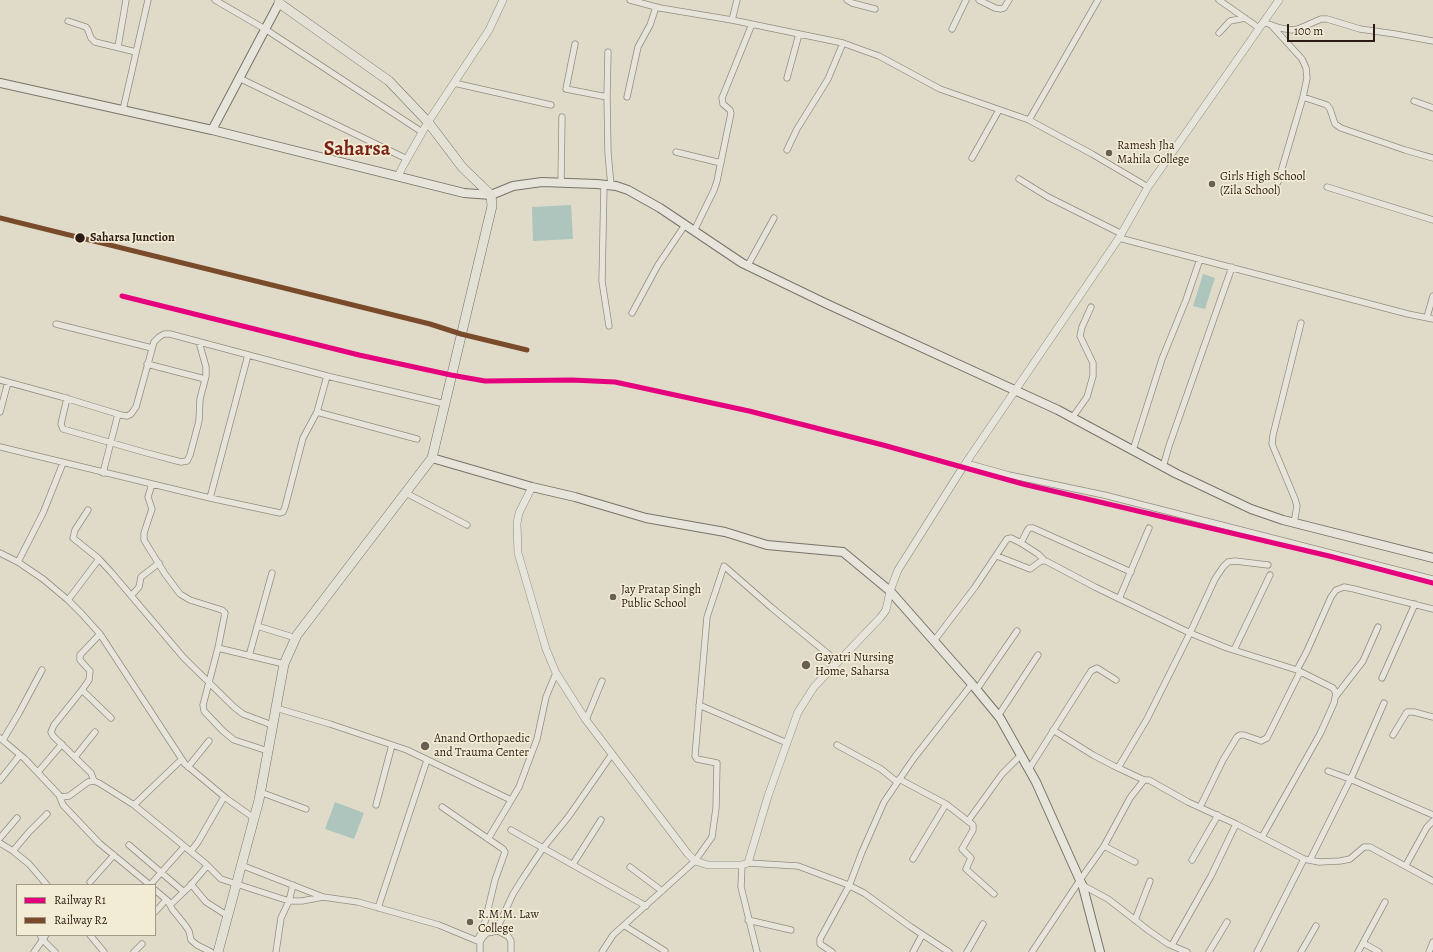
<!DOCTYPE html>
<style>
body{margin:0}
#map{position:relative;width:1433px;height:952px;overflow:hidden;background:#e0dbc8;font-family:Alegreya,serif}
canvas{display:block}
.legend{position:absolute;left:16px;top:884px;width:140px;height:52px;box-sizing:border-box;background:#f2ecd4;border:1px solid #a39887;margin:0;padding:5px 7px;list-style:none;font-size:12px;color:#2c1a14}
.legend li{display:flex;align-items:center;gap:8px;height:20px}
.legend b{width:20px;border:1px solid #a39887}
.scale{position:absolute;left:1287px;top:24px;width:88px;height:18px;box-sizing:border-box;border:2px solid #2c1a14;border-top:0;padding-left:5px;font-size:12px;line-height:14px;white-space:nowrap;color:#2c1a14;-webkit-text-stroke:3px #f2ecd4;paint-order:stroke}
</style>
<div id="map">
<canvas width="1433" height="952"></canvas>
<ul class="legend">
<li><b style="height:5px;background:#e5007d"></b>Railway R1</li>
<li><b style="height:5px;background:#7a4b2a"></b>Railway R2</li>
</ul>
<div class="scale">100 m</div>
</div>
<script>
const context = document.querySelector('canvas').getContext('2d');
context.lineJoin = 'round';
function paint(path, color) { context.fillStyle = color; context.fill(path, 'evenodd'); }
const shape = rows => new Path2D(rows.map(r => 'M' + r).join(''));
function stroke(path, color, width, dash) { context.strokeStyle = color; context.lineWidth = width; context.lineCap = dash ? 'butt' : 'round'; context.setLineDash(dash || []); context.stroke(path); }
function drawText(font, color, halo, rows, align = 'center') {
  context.font = font + ' Alegreya,serif'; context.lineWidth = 3.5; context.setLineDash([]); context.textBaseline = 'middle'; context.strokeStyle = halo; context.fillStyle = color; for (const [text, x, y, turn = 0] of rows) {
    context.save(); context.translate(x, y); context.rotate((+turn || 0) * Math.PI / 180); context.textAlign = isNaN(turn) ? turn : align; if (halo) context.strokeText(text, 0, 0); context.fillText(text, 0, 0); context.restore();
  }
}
paint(shape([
 [571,205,573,239,533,241,532,207],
 [1203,274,1215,278,1205,309,1193,306],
 [335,802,364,813,354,839,325,829]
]), '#aec5bd');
const minor = shape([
 [215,0,265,29,422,132],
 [630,0,660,8,732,20,843,43,862,50,879,56,940,89,1029,120,1092,154,1148,187],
 [847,0,852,3,875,9],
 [979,0,995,8,1001,9,1004,8,1009,0],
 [1219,0,1259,28],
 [732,20,737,0],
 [68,21,86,27,88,30,91,38,95,42,136,52],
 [1263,22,1280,28,1292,30,1298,29,1321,19,1327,19,1360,29,1395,34,1433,41],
 [1271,25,1302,59,1306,68,1307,78,1303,97,1278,182],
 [952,29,966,0],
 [1219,33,1230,21,1245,18],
 [575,44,566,89,607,97],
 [118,47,126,0],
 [608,52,607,96,608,153,611,186],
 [239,78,407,159],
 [787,78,799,34],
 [454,83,551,105],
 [627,97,638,47,650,25,656,7],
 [1303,97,1327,105,1330,109,1335,124,1341,128,1405,150,1433,158],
 [1414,101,1433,108],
 [123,110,148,0],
 [1029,120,1098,0],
 [787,150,797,129,828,79,843,43],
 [676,152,721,163],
 [972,158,999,110],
 [1019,179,1048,197,1122,234],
 [561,182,562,117],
 [604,185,602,281,609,326],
 [1327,187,1433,220],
 [694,231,714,190,717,181,731,113,730,110,723,104,722,98,752,24],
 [1119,238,1408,314,1433,319],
 [748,265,774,218],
 [632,313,658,265,685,225],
 [1427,317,1433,296],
 [56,324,152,348],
 [147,364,205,379],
 [0,380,62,397,121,415,127,416,131,414,136,407,154,342,159,337,164,334,170,334,327,376,445,404],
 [67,398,61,424,63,429,147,453,181,462,187,461,190,455,199,421,200,399,206,376,206,367,199,342],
 [0,412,8,382],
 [317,412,417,439],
 [1072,418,1087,397,1093,376,1093,363,1080,336,1082,327,1091,307],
 [0,447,210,498,280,513,283,512,285,507,303,438,317,412,327,376],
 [1133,450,1162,359,1186,300,1200,259],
 [966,463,1009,475,1104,495,1433,579],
 [1163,467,1169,446,1232,267],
 [103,473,118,414],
 [152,484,148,497,152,509,144,533,144,540,165,574,180,594,190,600,222,610,225,613,218,648,203,705,204,711,223,731,234,740,268,751],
 [406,493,467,525],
 [210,498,248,355],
 [88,510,75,530,73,538,98,558,111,572,184,658,234,707,243,714,272,725],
 [1294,523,1297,506,1295,499,1272,444,1273,435,1301,323],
 [1021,543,1027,531,1029,528,1033,528,1131,572],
 [0,553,18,562,43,579,68,600,82,614,100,634,185,764,227,799,254,818],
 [997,556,1030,569,1041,561,1046,561,1095,587,1190,633,1227,648,1297,670,1333,688,1336,693,1334,703,1320,734,1262,837],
 [18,562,43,513,63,463],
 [131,596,139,587,141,577,159,563],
 [1119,599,1149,528],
 [68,600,99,559],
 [257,626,296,638],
 [934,641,975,587,1007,539,1011,538,1021,543,1038,554,1044,560],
 [218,648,284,664],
 [1234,650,1270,575],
 [249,656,272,573],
 [1297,670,1307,651,1331,597,1336,590,1339,589,1344,587,1354,589,1433,609],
 [1382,678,1415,604],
 [977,689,1017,631],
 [82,690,111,718],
 [1336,696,1363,661,1378,627],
 [699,705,727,717,787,743],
 [276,708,330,724,407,750,511,800],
 [998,716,1038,655],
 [586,720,602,681],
 [1053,730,1093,755,1114,766,1144,780],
 [1393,735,1407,712,1414,712,1433,717],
 [0,738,25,759,59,795,62,797,69,796,88,782,94,781,99,783,134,805,206,864,221,879,289,901,302,901,323,897,358,902,439,925,480,942],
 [3,740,19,713,42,670],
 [837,745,881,769,897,782],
 [75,757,95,732],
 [188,767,209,741],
 [1118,768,1147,719,1190,633,1215,579,1223,567,1228,562,1235,561,1268,565],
 [1029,769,1091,671,1097,668,1116,680],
 [1328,771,1350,779,1433,815],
 [38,772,62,744],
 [899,779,946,804,973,825,973,830,962,849,971,858,966,869,994,894],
 [0,780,20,755],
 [94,781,91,773,53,736,51,732,54,725,82,690,89,680,90,671,80,660,80,655,100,634],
 [260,792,306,809],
 [59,795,63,805,99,843,150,885],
 [134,805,181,760],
 [376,805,392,745],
 [442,807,503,849,505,852,495,880,483,930,477,940],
 [1200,807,1223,760,1237,737,1240,735,1244,735,1261,741,1267,738,1300,672],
 [968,821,1002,774,1021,755],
 [511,830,646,906],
 [0,838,17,818],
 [488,839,519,787,537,739,546,697,556,673],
 [0,843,13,851,29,864,47,885],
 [129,845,184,892],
 [1104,846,1135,862],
 [13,851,29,832,47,814],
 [191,851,198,842,224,797],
 [913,859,946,804],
 [1192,860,1218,815],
 [1310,860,1353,774,1384,703],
 [748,863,798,866,846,884,864,893,911,927,949,952],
 [573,864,601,820],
 [241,865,323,897],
 [742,865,741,887,757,952],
 [1406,865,1427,827,1433,821],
 [630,867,662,891],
 [90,882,114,855],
 [191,884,206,902,228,916],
 [150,885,184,847],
 [1082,885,1108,899,1148,930,1168,944,1187,952],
 [155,890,168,901,172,909,185,925,189,931,191,940,197,945,211,952],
 [170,905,190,886,207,866],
 [378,908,427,760],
 [155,912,166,900],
 [748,920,791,930],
 [1135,920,1150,881],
 [625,926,665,951],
 [496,931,513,894,523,878,543,848,569,816,612,754],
 [40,935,43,940,55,952],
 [90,935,104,952],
 [1363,943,1379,952],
 [1172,945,1211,876,1236,824],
 [34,952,46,935],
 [134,952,142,944],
 [276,952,281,918,289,901,293,885],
 [480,952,480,942,483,937,487,933,498,931,508,936,511,941,511,952],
 [602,952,613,935,695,861,712,837,716,808,717,763,697,759,695,756,707,617,724,566,772,608,838,662],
 [832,952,820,944,820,939,849,886,862,852,884,802,914,758,972,684],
 [913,952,922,935],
 [967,952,983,924],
 [1032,952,1080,880,1104,846,1130,798,1144,780,1149,780,1188,802,1236,824,1304,859,1319,862,1340,861,1350,859,1364,847,1370,847,1433,881],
 [1209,952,1227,922],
 [1257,952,1304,859],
 [1301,952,1316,926],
 [1358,952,1385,902],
 [1429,952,1433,942]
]);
const tertiary = shape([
 [398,176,403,166,428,122,489,30,503,0],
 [532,487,519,513,517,523,518,553,546,649,556,673,586,720,688,854,695,861,708,865,742,865,748,863,768,796,798,712,814,687,880,618,886,610,890,591,898,570,963,467,1119,238,1148,187,1279,0]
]);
const secondary = shape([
 [0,83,212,130,464,193,491,195,513,186,542,182,597,184,616,186,628,190,660,208,742,263,827,304,1058,410,1177,474,1251,509,1283,520,1433,558],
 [212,130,279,3],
 [432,458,532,487,575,497,646,518,725,532,767,545,843,552,890,591,972,684,1000,718,1036,782,1083,887,1100,952]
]);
const trunk = shape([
 [218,952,259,800,284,664,297,635,432,458,492,206,491,195,462,167,428,122,389,81,279,3,279,0]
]);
stroke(minor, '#928d82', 7);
stroke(tertiary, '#928d82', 8);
stroke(secondary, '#797369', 10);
stroke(trunk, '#797369', 10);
stroke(minor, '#e7e4db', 5.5);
stroke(tertiary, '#e7e4db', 7);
stroke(secondary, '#e7e4db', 8);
stroke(trunk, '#e3e0d5', 9);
stroke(shape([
 [0,218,430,324,461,334,527,350]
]), '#a4a098', 2, [7, 7]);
stroke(shape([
 [122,296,359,355,451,375,485,381,572,380,615,382,749,411,883,445,1023,484,1329,556,1433,583]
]), '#e5007d', 5);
stroke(shape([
 [0,218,430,324,461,334,527,350]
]), '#7a4b2a', 5);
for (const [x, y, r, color] of [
 [1109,153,4,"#6b5e53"],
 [1212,184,4,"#6b5e53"],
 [80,238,5.5,"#2c1a14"],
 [613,597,4,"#6b5e53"],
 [806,665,5,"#6b5e53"],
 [425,746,5,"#6b5e53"],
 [470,922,4,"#6b5e53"]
]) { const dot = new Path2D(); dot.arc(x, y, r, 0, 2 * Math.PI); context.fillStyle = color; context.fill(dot); stroke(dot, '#f2ecd4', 1.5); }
drawText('12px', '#2c1a14', '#f2ecd4', [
 ["Ramesh Jha",1117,146],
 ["Mahila College",1117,160],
 ["Girls High School",1220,177],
 ["(Zila School)",1220,191],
 ["Jay Pratap Singh",621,590],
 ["Public School",621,604],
 ["Gayatri Nursing",815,658],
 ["Home, Saharsa",815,672],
 ["Anand Orthopaedic",434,739],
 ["and Trauma Center",434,753],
 ["R.M.M. Law",478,915],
 ["College",478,929]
], 'left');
drawText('bold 12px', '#2c1a14', '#f2ecd4', [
 ["Saharsa Junction",90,238]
], 'left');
drawText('bold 20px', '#7a1f14', '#f2ecd4', [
 ["Saharsa",357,150]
]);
</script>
